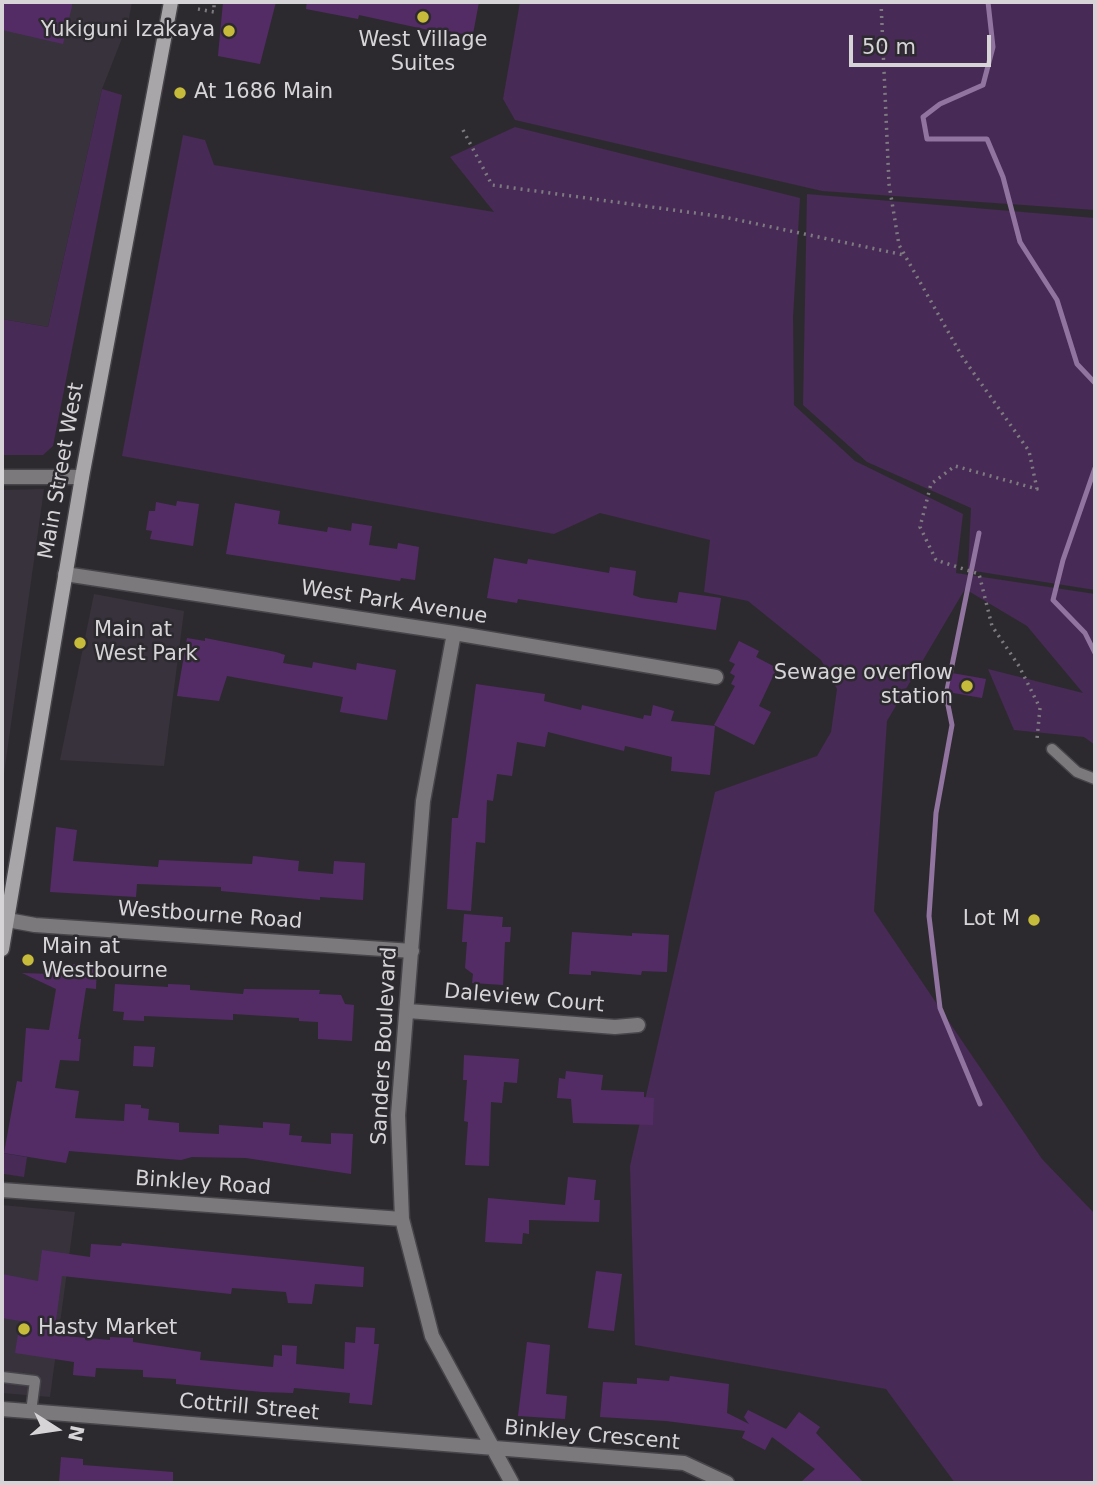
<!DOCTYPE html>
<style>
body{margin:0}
#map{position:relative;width:1097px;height:1485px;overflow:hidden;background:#2d2a2f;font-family:"DejaVu Sans",sans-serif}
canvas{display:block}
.frame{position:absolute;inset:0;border:4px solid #d7d4d8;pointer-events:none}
.north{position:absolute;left:21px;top:1394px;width:70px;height:70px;-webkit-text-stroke:5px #2d2a2f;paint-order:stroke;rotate:102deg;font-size:19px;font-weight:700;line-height:28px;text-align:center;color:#d7d4d8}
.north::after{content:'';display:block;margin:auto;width:24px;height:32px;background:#d7d4d8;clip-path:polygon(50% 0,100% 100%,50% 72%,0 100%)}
.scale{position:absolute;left:849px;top:35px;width:142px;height:32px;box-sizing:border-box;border:4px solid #d7d4d8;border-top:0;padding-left:9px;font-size:21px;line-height:24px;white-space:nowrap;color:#d7d4d8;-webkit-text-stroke:5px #2d2a2f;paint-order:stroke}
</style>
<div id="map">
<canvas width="1097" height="1485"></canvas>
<div class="frame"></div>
<div class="north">N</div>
<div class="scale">50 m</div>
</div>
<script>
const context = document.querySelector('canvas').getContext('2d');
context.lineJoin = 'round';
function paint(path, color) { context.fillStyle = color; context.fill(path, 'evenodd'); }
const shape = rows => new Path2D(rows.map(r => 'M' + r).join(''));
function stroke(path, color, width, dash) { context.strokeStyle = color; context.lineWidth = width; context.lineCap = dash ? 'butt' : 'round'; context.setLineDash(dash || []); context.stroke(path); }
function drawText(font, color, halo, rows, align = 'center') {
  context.font = font + ' "DejaVu Sans",sans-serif'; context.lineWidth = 5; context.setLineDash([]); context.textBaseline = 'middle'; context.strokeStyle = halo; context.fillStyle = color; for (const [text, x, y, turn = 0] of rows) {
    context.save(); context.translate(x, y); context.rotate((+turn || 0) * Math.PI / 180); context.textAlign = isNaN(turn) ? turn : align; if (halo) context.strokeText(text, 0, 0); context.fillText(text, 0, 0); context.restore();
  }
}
paint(shape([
 [2,2,132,2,128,23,102,89,48,327,2,319],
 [44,489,2,788,2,490],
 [94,594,184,611,164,766,60,760],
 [2,1205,75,1212,50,1397,2,1393]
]), '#38323c');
paint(shape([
 [520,2,1095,2,1095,210,822,191,515,120,503,99],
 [102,89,122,95,53,446,43,455,2,455,2,319,48,327],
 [515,127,800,198,793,317,794,405,855,461,963,514,956,573,1095,594,1095,745,1084,737,1014,730,988,669,1083,693,1027,626,965,589,887,721,874,911,1042,1159,1095,1214,1095,1483,955,1483,886,1389,635,1345,630,1166,715,792,817,756,831,732,837,689,821,660,748,601,704,592,710,540,600,513,554,534,122,456,183,135,205,140,214,165,494,212,450,157],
 [807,194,1095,218,1095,590,968,570,971,508,867,462,803,405],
 [2,1153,27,1157,24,1177,4,1174]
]), '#472a55');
stroke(shape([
 [988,2,993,47,983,85,940,104,923,117,927,139,987,139,1003,177,1020,242,1057,300,1077,364,1095,383],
 [1095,468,1063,560,1053,600,1085,633,1095,653],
 [979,533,946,695,952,725,936,813,929,916,940,1008,980,1104]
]), '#91749f', 5);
paint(shape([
 [2,2,73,2,63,44,2,30],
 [223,2,276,2,260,64,218,56],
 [307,2,479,2,473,34,463,34,433,28,433,31,359,15,358,19,306,9],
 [177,501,199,504,193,546,150,539,152,531,146,530,149,511,155,511,156,502,176,506],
 [235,503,280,511,278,524,327,532,328,527,351,531,352,523,372,526,369,545,397,549,398,543,419,547,415,580,401,578,400,581,226,554],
 [494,558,527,564,528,559,609,573,610,567,636,571,633,595,641,598,677,603,679,592,721,598,716,630,518,599,517,603,487,598],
 [187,638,205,641,205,638,276,652,285,655,283,663,312,668,313,662,356,670,357,663,396,670,387,720,340,712,343,697,227,676,219,701,177,696],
 [739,641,759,651,756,657,777,668,759,706,771,712,754,745,714,725,735,686,731,684,735,676,730,673,735,664,729,661],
 [952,673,986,679,982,698,948,692],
 [476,684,545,694,544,701,581,710,582,705,643,719,644,715,651,716,653,705,674,711,671,721,715,726,710,775,671,771,672,757,625,746,624,751,548,732,545,747,517,742,512,776,497,774,493,801,487,800,485,843,476,842,471,911,447,909,452,818,458,818],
 [56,827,77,830,73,861,158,867,159,860,252,864,253,856,299,861,298,871,333,874,334,861,365,863,363,900,320,897,320,900,221,891,221,887,137,884,136,897,50,892],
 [464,914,503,917,502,927,511,927,510,942,505,942,503,985,472,983,473,974,465,968,467,942,462,942],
 [572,932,632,936,632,933,669,935,667,972,642,971,641,975,591,971,591,975,569,974],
 [51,963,97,965,96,989,86,988,78,1039,81,1039,79,1061,60,1060,55,1088,79,1091,75,1118,124,1121,125,1104,141,1105,141,1108,149,1109,148,1120,179,1123,179,1132,219,1134,219,1125,263,1128,263,1122,290,1124,289,1135,302,1136,301,1142,331,1144,331,1133,353,1134,351,1174,246,1158,192,1157,181,1160,69,1151,66,1163,4,1153,17,1081,22,1082,26,1028,49,1030,56,989,22,973,51,974],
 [115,984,168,987,168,984,190,985,190,990,243,994,244,989,320,990,319,994,341,995,345,1004,354,1005,352,1041,318,1039,318,1022,299,1021,299,1018,233,1014,233,1020,144,1016,144,1021,123,1020,124,1012,113,1011],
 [134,1046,155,1047,153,1067,133,1066],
 [464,1055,519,1059,517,1083,504,1082,502,1103,491,1102,489,1166,465,1165,468,1122,464,1121,467,1080,463,1080],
 [566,1071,603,1075,601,1090,644,1092,644,1097,654,1098,653,1125,573,1123,571,1099,557,1098,559,1078,565,1079],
 [568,1177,596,1180,594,1200,600,1200,599,1222,529,1220,529,1234,523,1233,522,1244,485,1242,488,1198,565,1205],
 [122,1243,364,1267,363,1287,315,1284,312,1304,288,1303,286,1292,232,1288,231,1294,62,1276,54,1335,110,1340,110,1337,133,1338,133,1342,201,1352,200,1360,273,1367,274,1355,282,1356,282,1345,297,1346,296,1364,344,1369,345,1342,355,1343,356,1327,375,1328,374,1344,379,1344,372,1405,349,1403,350,1393,294,1388,293,1393,263,1392,176,1384,176,1379,143,1377,143,1370,96,1368,95,1377,73,1375,74,1362,15,1353,20,1321,2,1318,2,1274,38,1281,42,1250,90,1257,91,1244,121,1246],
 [596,1271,622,1274,614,1331,588,1328],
 [527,1342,550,1345,546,1394,567,1396,565,1419,518,1416],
 [670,1376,729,1384,727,1413,749,1424,744,1417,748,1410,786,1429,799,1412,820,1427,816,1433,864,1483,800,1483,815,1469,772,1437,765,1450,742,1438,745,1431,666,1421,600,1417,603,1382,637,1384,637,1378,669,1381],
 [61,1457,83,1459,83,1465,173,1472,173,1483,59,1483]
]), '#532c66');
const lane = shape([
 [1052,749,1077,772,1095,779],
 [2,1377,35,1381,31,1412]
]);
const street = shape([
 [2,477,82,477],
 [65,574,454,633,716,677],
 [454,633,423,801,398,1115,402,1219,432,1336,512,1483],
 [2,919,35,925,412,951],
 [408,1011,615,1027,638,1025],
 [2,1190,402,1219],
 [2,1409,684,1463,727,1483]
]);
const secondary = shape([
 [2,949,82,477,171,2]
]);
stroke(lane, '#48454a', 13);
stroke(street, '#48454a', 17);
stroke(secondary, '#48454a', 17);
stroke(shape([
 [881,2,889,184,899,245,963,358,1029,451,1037,489,955,466,931,484,920,527,936,560,979,574,992,626,1019,666,1040,708,1037,739],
 [198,9,214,12,214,2],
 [463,130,492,185,724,217,904,255]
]), '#7e7b80', 3.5, [2, 5]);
stroke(lane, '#7b797c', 10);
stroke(street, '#7b797c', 14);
stroke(secondary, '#a9a6aa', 14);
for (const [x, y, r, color] of [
 [423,17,7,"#c7bb3b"],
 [229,31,7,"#c7bb3b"],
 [180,93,7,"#c7bb3b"],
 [80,643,7,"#c7bb3b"],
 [967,686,7,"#c7bb3b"],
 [1034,920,7,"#c7bb3b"],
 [28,960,7,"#c7bb3b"],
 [24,1329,7,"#c7bb3b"]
]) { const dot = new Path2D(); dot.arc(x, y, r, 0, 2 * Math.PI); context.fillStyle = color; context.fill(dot); stroke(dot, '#2d2a2f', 2.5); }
drawText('21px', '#d7d4d8', '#2d2a2f', [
 ["Yukiguni Izakaya",215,31,"right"],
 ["West Village",423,41,"center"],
 ["Suites",423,65,"center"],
 ["At 1686 Main",194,93],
 ["Main at",94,631],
 ["West Park",94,655],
 ["Sewage overflow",953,674,"right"],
 ["station",953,698,"right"],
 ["Lot M",1020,920,"right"],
 ["Main at",42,948],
 ["Westbourne",42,972],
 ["Hasty Market",38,1329]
], 'left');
drawText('21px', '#d7d4d8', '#2d2a2f', [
 ["Main Street West",62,471,-80],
 ["West Park Avenue",394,603,9],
 ["Westbourne Road",210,916,4],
 ["Daleview Court",524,999,5],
 ["Sanders Boulevard",385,1046,-87],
 ["Binkley Road",203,1184,4],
 ["Cottrill Street",249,1408,5],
 ["Binkley Crescent",592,1436,5]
]);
</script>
